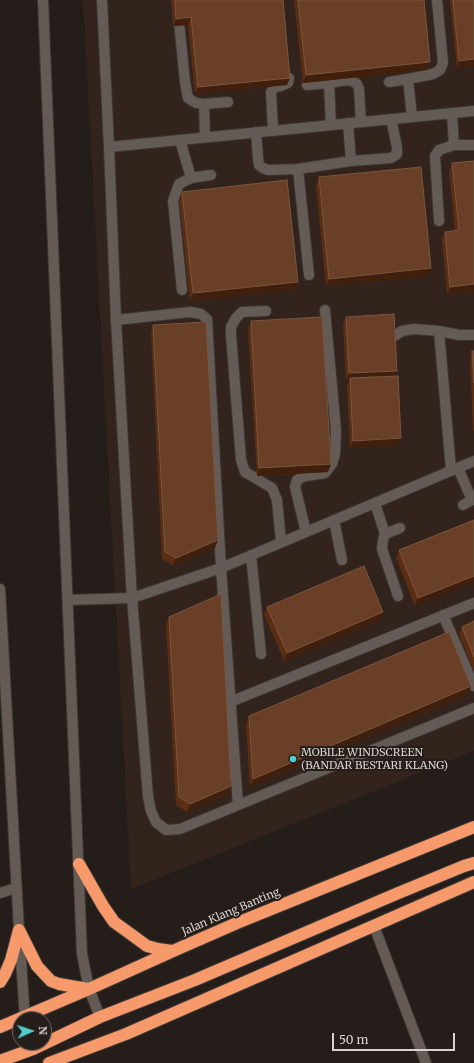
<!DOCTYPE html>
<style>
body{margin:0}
#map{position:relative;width:474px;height:1063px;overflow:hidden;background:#251d19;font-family:Merriweather,serif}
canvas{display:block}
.north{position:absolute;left:12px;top:1011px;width:40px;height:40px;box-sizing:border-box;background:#251d19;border:1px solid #6c6562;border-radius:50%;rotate:87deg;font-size:11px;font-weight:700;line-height:16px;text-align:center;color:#d7d2cf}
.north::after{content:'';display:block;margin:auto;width:14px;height:18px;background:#52cdcf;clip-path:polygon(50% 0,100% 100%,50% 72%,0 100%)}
.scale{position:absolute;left:332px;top:1033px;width:123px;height:18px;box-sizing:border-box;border:2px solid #d7d2cf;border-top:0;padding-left:5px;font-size:12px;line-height:14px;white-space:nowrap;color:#d7d2cf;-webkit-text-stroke:3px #251d19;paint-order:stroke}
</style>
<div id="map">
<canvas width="474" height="1063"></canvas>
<div class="north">N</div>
<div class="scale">50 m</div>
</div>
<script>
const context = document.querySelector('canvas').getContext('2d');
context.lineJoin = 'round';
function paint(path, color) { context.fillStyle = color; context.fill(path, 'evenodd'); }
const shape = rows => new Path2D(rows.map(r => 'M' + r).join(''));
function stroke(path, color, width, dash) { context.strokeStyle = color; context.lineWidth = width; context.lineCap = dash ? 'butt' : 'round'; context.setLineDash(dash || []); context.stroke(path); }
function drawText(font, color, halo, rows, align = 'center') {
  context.font = font + ' Merriweather,serif'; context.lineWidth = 4; context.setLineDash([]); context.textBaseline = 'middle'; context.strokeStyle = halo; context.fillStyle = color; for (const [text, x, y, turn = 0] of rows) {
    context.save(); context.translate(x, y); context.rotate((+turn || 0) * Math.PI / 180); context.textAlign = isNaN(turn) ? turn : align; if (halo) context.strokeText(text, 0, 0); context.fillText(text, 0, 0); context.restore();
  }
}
paint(shape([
 [83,0,474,0,474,751,131,889]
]), '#32231d');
const minor = shape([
 [43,0,82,954,89,989,100,1017],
 [102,0,109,147,116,320,132,598,148,796,151,811,156,822,166,830,180,829,474,708],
 [178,12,185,82,188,98,196,103,204,104,205,137],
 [389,82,408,79],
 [307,85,329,83],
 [204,104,228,102],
 [412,117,408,79,433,74,440,70,443,63,437,0],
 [348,123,351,161],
 [331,125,329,83,347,80,352,81,357,84,359,89,361,122],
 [273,130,271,92,275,87,281,86,288,83,289,78],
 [256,132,258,158,259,165,263,168,268,170,298,169,309,275],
 [180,140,191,178,211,175],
 [454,145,474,145],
 [109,147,474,111],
 [298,169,351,161,391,158,397,154,397,147,391,119],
 [439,221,435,156,439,150,454,145,452,113],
 [182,290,173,201,179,184,191,178],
 [266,311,242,312,236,318,231,327,231,335,241,460,245,472,272,488,277,500,281,542],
 [116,320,190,312,201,314,207,319,221,568,238,805],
 [396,335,402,331,414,329,439,331],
 [458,468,472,500,474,500],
 [451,470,439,331,459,335,474,335],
 [375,503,385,534,383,540,382,549,398,596],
 [463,505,472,500],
 [334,520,342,560],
 [306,532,295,487,297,480,305,476,325,473,332,464,335,454,336,430,325,310],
 [385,534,400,528],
 [251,555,261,654],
 [0,589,19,930,25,1019],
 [68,600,132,598,221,568,474,461],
 [443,615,474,686],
 [230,702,474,603],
 [0,893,16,888],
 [374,926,426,1063]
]);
const highway = shape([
 [79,864,103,906,114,922,132,935,147,946,158,949,172,951],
 [19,930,37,966,51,981,59,984,88,989],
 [0,982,5,974,11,960,19,930],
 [0,1027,89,989,173,951,237,923,474,827],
 [0,1061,33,1049,100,1017,195,980,396,894,464,866,474,863],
 [49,1063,126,1034,474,882]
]);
stroke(minor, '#3e3835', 12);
stroke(highway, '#3e3835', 14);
stroke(minor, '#655b56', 10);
stroke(highway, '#f6996b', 12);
paint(shape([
 [171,0,283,0,287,85,195,94,188,25,174,26],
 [294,0,424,0,430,62,427,70,303,83],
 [450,0,474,0,474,66,457,68],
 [474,161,474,292,447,294,442,239,445,232,455,231,449,171,452,163],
 [319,177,428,276,326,286,316,185],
 [182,192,298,282,295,290,190,301,179,199],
 [346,317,397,371,395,376,398,446,350,448,347,386,349,381,346,381,343,324],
 [251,321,328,472,257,476,248,329],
 [153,325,215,548,173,565,162,559,151,333],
 [472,351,474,351,474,431,473,430,470,359],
 [474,520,415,606,396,558,399,550],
 [267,607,380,620,284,661,264,614],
 [169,617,231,786,228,794,187,812,176,805,166,625],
 [474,621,474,671,459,634,462,627],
 [469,694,250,787,246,724,249,716]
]), '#5b2d12');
paint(shape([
 [191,17,188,25,174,26,176,19],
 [474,59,474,66,457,68,459,61],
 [430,62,427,70,303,83,306,75],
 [290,78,287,85,195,94,198,87],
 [431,268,428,276,326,286,329,279],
 [298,282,295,290,190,301,193,293],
 [474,284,474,292,447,294,450,287],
 [397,371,394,379,350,378,349,381,346,381,349,373],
 [401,438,398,446,350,448,353,441],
 [331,464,328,472,257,476,259,468],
 [218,540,215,548,173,565,176,558],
 [474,576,474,582,415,606,418,598],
 [383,612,380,620,284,661,287,653],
 [471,686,469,694,250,787,253,779],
 [231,786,228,794,187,812,190,804]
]), '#401f0c');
const building = shape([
 [175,0,283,0,290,78,198,87,191,17,176,19,175,0],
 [298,0,424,0,430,62,306,75,298,0],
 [453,0,474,0,474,59,459,61,453,0],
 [474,161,474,284,450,287,445,232,459,230,452,163,474,161],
 [421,167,431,268,329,279,319,177,421,167],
 [287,180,298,282,193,293,182,192,287,180],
 [394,314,397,371,349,373,346,317,394,314],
 [322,317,331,464,259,468,251,321,322,317],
 [206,322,218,540,176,558,165,552,153,325,206,322],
 [472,351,474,351,474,383,472,351],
 [398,376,401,438,353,441,350,378,398,376],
 [474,520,474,576,418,598,399,550,474,520],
 [364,566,383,612,287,653,267,607,364,566],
 [221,594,231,786,190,804,179,797,169,617,221,594],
 [474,621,474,657,462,627,474,621],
 [449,632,471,686,253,779,249,716,449,632]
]);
paint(building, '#693f27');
stroke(building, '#7a5641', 1);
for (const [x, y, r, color] of [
 [293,759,4,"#52cdcf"]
]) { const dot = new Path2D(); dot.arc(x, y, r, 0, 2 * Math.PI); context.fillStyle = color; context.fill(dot); stroke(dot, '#251d19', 1.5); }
drawText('11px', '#d7d2cf', '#251d19', [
 ["MOBILE WINDSCREEN",301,753],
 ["(BANDAR BESTARI KLANG)",301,766]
], 'left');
drawText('11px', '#d7d2cf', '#251d19', [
 ["Jalan Klang Banting",231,912,-23]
]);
</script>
